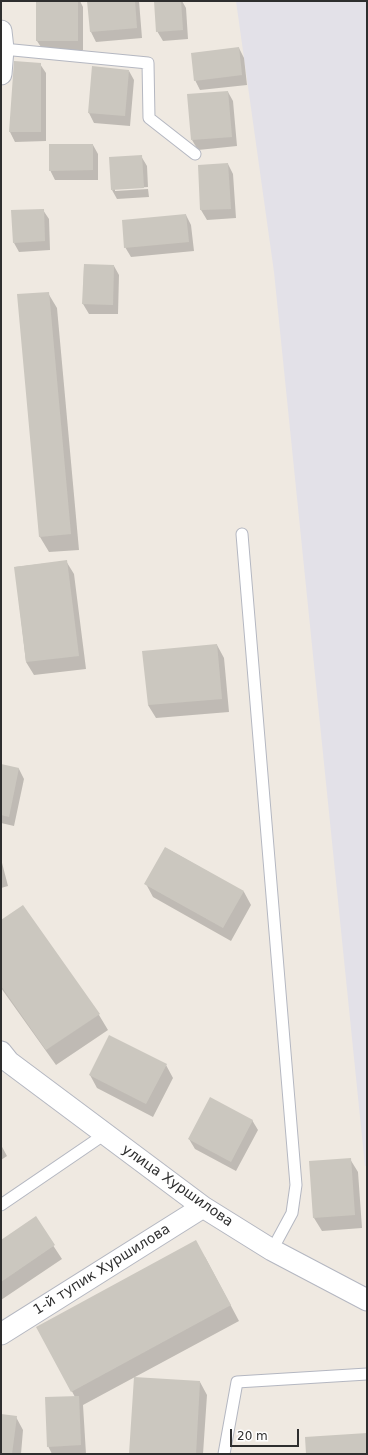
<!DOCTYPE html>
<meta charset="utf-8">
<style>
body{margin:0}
#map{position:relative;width:368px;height:1455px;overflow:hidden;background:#efe9e1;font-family:"DejaVu Sans",sans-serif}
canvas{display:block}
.frame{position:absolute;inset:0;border:2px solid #2e2e2e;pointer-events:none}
.scale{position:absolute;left:230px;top:1429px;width:69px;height:18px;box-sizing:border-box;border:2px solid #2e2e2e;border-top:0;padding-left:5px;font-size:12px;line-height:14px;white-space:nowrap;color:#2e2e2e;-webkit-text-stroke:3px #fff;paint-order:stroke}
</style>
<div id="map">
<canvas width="368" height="1455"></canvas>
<div class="frame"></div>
<div class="scale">20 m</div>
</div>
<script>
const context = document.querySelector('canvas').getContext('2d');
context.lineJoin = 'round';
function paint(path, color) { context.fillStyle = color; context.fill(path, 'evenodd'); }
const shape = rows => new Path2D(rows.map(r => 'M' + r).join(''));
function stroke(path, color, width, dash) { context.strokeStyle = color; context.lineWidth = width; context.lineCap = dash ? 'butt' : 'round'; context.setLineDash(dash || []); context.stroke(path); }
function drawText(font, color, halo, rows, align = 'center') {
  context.font = font + ' "DejaVu Sans",sans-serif'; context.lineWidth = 3.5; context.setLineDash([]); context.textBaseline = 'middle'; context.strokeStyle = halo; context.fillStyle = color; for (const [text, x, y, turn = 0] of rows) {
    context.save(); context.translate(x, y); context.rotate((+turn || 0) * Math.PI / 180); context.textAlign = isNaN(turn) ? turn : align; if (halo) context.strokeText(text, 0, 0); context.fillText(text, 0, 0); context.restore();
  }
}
paint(shape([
 [236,1,367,1,367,1166,365,1166,274,272]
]), '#e3e1e8');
paint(shape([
 [37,1,80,1,83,7,83,50,43,50,37,41],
 [88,1,139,1,142,38,96,42,91,32],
 [155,1,182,1,186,8,188,39,163,41,157,31],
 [239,48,244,58,247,85,200,90,195,80],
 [40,64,46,73,46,141,15,142,10,132],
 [129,71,134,80,130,126,94,123,89,113],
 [228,92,233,101,237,146,198,150,192,140],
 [93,145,98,154,98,180,55,180,50,170],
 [141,156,147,166,148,187,115,189,115,191,148,189,149,197,117,199,112,190],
 [228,164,233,174,236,218,207,220,201,210,199,166],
 [43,210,49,219,50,250,19,252,14,243],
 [186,215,191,225,194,251,131,257,125,247],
 [84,265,114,266,119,275,118,314,89,314,83,304],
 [48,293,57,308,79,550,49,552,40,537,18,295],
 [66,561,74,574,86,669,34,675,26,662,15,567],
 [217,645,224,658,229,712,156,718,148,705],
 [1,765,19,769,24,779,14,826,1,823],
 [166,848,244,892,251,905,231,941,153,897,146,884],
 [1,859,8,886,1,888],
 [22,907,99,1015,108,1030,56,1065,1,988,1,921],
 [166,1065,173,1078,153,1117,97,1088,90,1075],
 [252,1120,258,1130,236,1171,195,1149,189,1139],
 [1,1145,7,1156,1,1160],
 [350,1159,358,1172,362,1228,322,1231,314,1218,311,1162],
 [35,1218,62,1259,1,1300,1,1241],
 [205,1257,239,1321,83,1405,86,1454,52,1454,48,1446,75,1397,37,1327],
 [200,1382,207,1395,203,1454,130,1454],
 [1,1415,16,1417,23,1430,21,1454,1,1454]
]), '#0003');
paint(shape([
 [36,1,78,1,78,41,36,41],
 [87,1,135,1,137,28,90,32],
 [154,1,181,1,183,30,156,32],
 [239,47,242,75,194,81,191,53],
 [14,61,41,63,41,132,9,132],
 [92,66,129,70,125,116,88,113],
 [228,91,232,137,191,140,187,94],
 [49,144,93,144,93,170,49,171],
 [142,155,144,188,111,190,109,157],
 [228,163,231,209,200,210,198,165],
 [44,209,45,241,13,243,11,210],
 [186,214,189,242,124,248,122,220],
 [84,264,114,265,113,305,82,304],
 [49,292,71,534,39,537,17,294],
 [67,560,79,656,26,662,14,567],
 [217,644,222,699,148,705,142,651],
 [1,764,19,768,9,817,1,815],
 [165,847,244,891,223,928,144,884],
 [23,905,100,1014,46,1050,1,986,1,920],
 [109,1035,167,1064,146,1104,89,1075],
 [210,1097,253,1120,231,1162,188,1139],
 [351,1158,355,1215,313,1218,309,1161],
 [36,1216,55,1245,1,1282,1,1240],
 [196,1240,231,1305,71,1392,36,1327],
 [134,1377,200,1381,196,1454,129,1454],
 [79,1396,81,1445,47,1447,45,1397],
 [1,1414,17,1416,12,1454,1,1454],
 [367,1433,367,1454,306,1454,305,1437]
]), '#cbc7bf');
const service = shape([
 [3,49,148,63,149,118,195,154],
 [242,534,296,1185,292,1213,272,1250],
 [1,1205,105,1134],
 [224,1454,237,1382,367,1374]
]);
const minor = shape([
 [1,31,3,49,1,74],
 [1,1052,9,1062,203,1207,272,1250,367,1300],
 [1,1334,203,1207]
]);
stroke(service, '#b4b7c1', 13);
stroke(minor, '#b4b7c1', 23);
stroke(service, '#fff', 11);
stroke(minor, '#fff', 21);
drawText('14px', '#2e2e2e', '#fff', [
 ["улица Хуршилова",177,1186,35],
 ["1-й тупик Хуршилова",102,1270,-32]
]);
</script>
